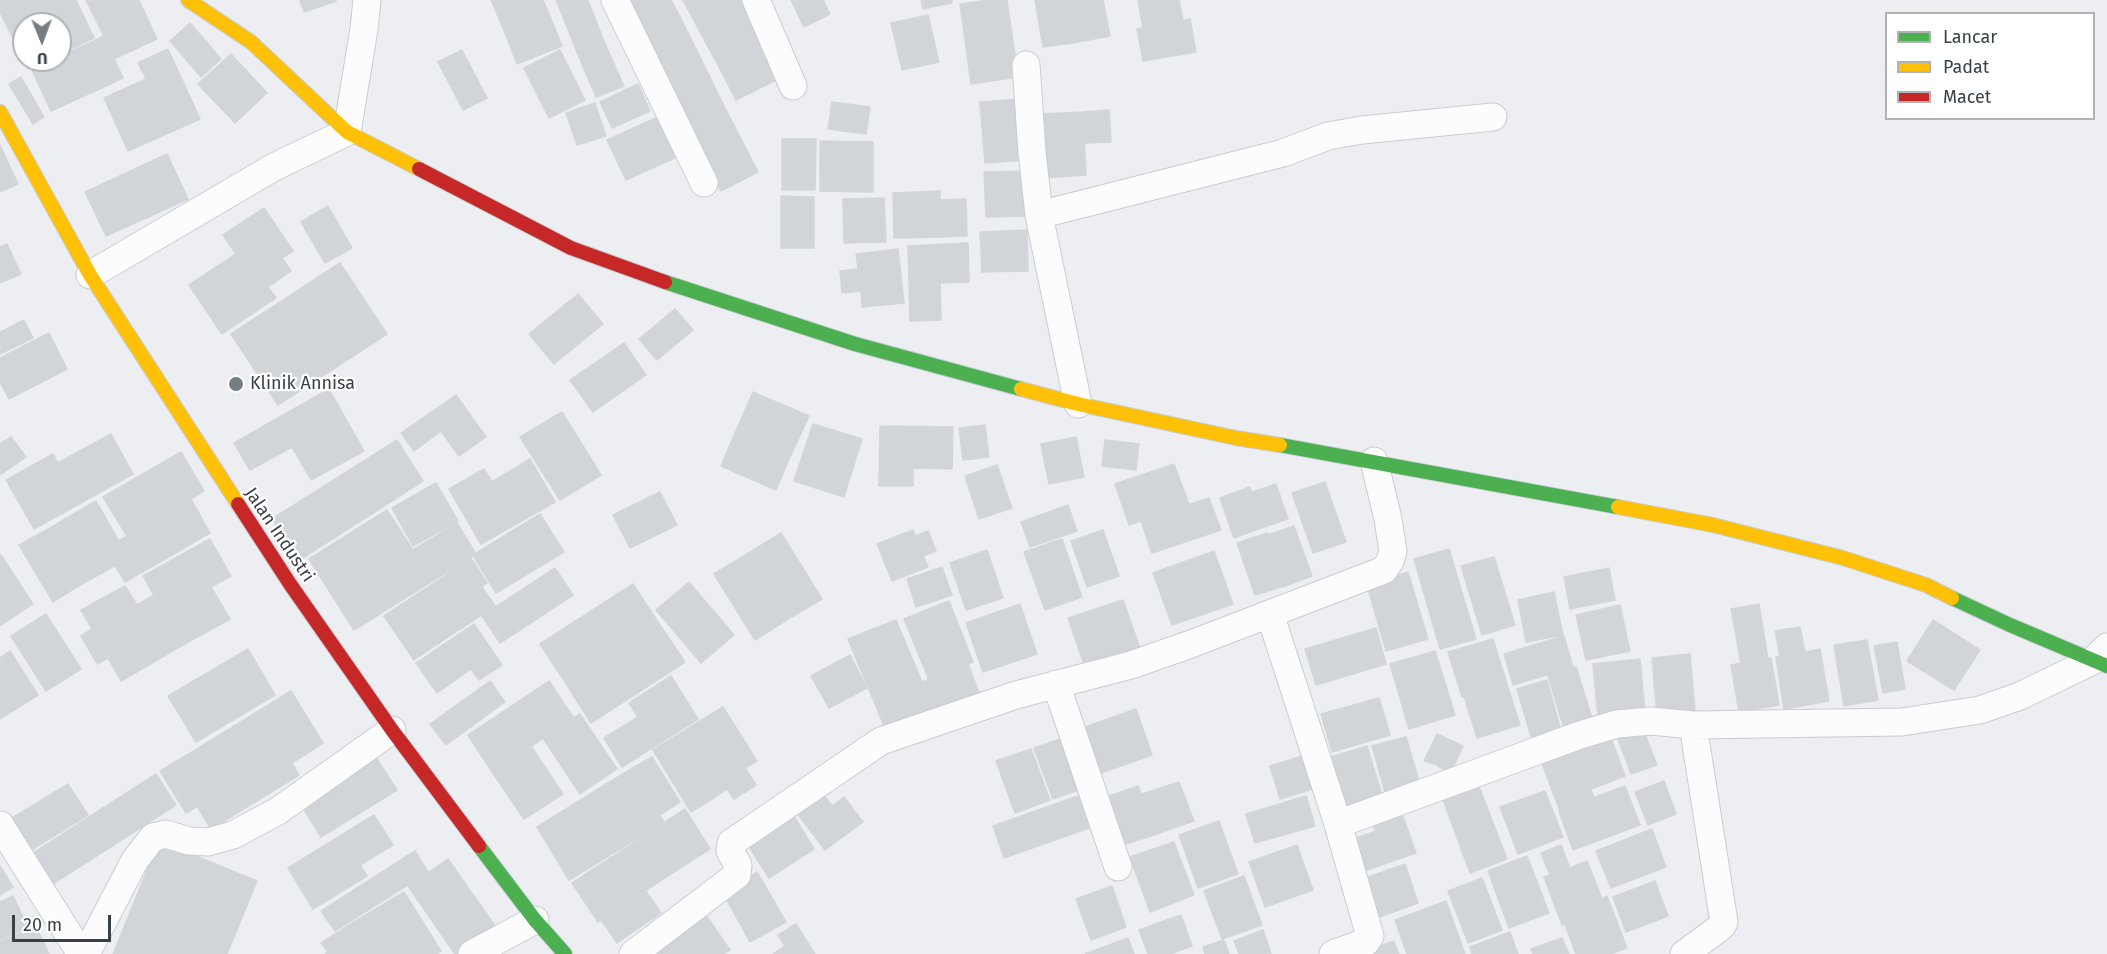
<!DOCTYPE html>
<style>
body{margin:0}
#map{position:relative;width:2107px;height:954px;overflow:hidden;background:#eceef1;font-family:"Fira Sans",sans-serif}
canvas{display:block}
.legend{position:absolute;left:1885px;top:12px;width:210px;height:108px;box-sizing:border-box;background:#fff;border:2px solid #afb3b6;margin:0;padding:8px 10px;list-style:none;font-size:18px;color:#384148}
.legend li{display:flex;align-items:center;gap:12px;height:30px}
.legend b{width:30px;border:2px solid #afb3b6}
.north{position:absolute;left:12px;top:12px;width:60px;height:60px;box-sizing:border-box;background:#fff;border:2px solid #afb3b6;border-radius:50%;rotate:179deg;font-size:16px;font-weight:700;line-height:24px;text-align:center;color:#384148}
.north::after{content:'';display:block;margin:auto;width:21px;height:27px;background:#777e83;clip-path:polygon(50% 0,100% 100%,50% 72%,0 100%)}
.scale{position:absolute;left:12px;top:915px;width:99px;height:27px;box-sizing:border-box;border:3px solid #384148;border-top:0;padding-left:8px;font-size:18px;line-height:21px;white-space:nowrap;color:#384148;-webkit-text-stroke:4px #fff;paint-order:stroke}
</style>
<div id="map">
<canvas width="2107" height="954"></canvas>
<ul class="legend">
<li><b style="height:8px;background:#4caf50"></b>Lancar</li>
<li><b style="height:8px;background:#ffc107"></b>Padat</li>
<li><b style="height:8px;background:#c62828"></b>Macet</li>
</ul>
<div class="north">U</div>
<div class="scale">20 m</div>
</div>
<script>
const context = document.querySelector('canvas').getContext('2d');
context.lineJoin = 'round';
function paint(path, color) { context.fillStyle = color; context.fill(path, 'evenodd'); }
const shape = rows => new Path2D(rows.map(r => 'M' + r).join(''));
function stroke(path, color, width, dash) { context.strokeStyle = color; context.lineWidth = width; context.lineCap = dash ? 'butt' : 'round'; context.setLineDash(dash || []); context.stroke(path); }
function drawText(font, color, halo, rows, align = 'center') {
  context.font = font + ' "Fira Sans",sans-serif'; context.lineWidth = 4.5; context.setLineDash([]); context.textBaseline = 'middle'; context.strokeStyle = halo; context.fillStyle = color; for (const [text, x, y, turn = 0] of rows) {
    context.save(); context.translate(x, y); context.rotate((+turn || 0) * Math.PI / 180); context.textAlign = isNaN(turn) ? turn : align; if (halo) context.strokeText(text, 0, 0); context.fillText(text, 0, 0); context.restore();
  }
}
const building = shape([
 [0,0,76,0,77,2,29,24,24,24,24,26,10,32,0,12,0,0],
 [86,0,139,0,142,7,99,26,86,0],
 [300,0,336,0,336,1,304,12,300,0],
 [491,0,543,0,549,14,505,33,491,0],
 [556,0,587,0,588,1,561,12,556,0],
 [625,0,671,0,676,9,639,28,625,0],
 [683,0,744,0,749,10,701,34,683,0],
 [791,0,823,0,830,14,804,27,791,0],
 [921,0,952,0,952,3,923,9,921,0],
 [989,0,1007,0,1018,77,971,84,960,4,989,0],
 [1035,0,1064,0,1072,43,1043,47,1035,0],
 [1064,0,1103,0,1110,36,1072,43,1064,0],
 [1138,0,1179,0,1183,20,1143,28,1138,0],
 [588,1,606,46,579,57,561,12,588,1],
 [77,2,94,38,60,54,60,24,29,24,77,2],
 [142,7,157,39,114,59,99,26,142,7],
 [676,9,704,65,667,83,639,28,676,9],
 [746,11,764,46,720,69,701,34,746,11],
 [549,14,562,46,517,64,505,33,549,14],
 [928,15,939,62,902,70,891,23,928,15],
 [1190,19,1196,52,1143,61,1137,29,1190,19],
 [190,23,221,59,201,77,170,41,190,23],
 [24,26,24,60,47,60,28,69,10,32,24,26],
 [104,36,123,78,104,87,85,45,104,36],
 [85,45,104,87,77,99,59,60,60,56,85,45],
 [606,46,624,86,596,97,579,57,606,46],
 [763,47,780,78,736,100,720,69,763,47],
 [168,49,200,119,128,151,104,98,146,79,138,63,168,49],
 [462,50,487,98,463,110,438,62,462,50],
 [560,50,585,100,549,118,524,68,560,50],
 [231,54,267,93,235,123,198,84,231,54],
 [52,60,59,60,77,99,51,111,32,70,52,60],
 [704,65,721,100,684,118,667,83,704,65],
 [21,77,44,117,33,124,9,84,21,77],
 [638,84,650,111,612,128,600,102,638,84],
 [1021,99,1025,160,985,163,980,102,1021,99],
 [721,100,758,172,721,191,684,118,721,100],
 [832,102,870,107,866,134,828,129,832,102],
 [595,103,606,136,577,145,566,113,595,103],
 [1109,110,1111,142,1084,143,1083,112,1109,110],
 [1083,112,1086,175,1044,178,1040,114,1083,112],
 [660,116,679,156,626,180,607,140,660,116],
 [782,139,816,139,815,190,782,190,782,139],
 [820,141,873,142,873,192,820,191,820,141],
 [0,145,18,184,0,192,0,145],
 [167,154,188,199,106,236,85,192,167,154],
 [1026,171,1027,216,986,217,984,172,1026,171],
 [940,191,941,237,894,238,893,193,940,191],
 [781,196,814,197,814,248,781,248,781,196],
 [884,198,886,242,844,243,843,199,884,198],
 [966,199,967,236,941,237,940,200,966,199],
 [328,206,352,248,325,263,301,222,328,206],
 [264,208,293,251,282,258,291,271,268,287,276,298,222,334,189,285,236,254,223,235,264,208],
 [1027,230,1028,271,982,272,980,232,1027,230],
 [968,243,969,282,940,283,941,320,910,321,908,246,968,243],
 [7,244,21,274,0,283,0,247,7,244],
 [898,249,904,303,862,307,861,291,842,293,840,271,858,269,856,254,898,249],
 [340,263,387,334,278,405,231,334,340,263],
 [578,294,603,324,554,364,529,334,578,294],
 [675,309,693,330,657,360,639,339,675,309],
 [24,320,33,338,0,354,0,332,24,320],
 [49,333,67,369,9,399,0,382,0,358,49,333],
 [624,343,646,375,593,412,570,380,624,343],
 [329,389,364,451,311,480,292,447,250,470,234,443,329,389],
 [753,392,809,416,790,457,735,433,753,392],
 [456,395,486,437,459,456,441,431,414,451,401,433,456,395],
 [562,412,601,475,560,500,520,437,562,412],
 [813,424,862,439,844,497,794,481,813,424],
 [985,425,989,457,963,460,959,428,985,425],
 [880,426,953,427,952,469,913,468,913,486,879,486,880,426],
 [735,433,790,457,776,490,721,466,735,433],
 [111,434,133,474,34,529,6,480,53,454,58,463,111,434],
 [11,437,26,457,0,475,0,444,11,437],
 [1076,437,1084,477,1049,484,1041,444,1076,437],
 [397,440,423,481,298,561,272,519,397,440],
 [1105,440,1139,444,1136,470,1102,466,1105,440],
 [181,452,204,491,166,514,143,474,181,452],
 [530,459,555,502,481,544,449,489,484,469,492,482,530,459],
 [1174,464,1189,504,1129,525,1115,484,1174,464],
 [997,465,1012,508,979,519,965,476,997,465],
 [143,474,166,514,127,536,103,497,143,474],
 [1325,482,1346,542,1313,553,1292,493,1325,482],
 [436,483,458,521,413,546,392,508,436,483],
 [1276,484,1288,519,1264,527,1252,492,1276,484],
 [1250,487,1264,527,1234,538,1220,498,1250,487],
 [660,492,677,525,630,548,613,515,660,492],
 [1209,498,1221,530,1152,553,1141,521,1209,498],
 [191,499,210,533,125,582,105,549,191,499],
 [96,501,119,541,105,549,116,565,75,588,43,532,96,501],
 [1068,505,1077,531,1030,547,1021,522,1068,505],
 [387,510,413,550,457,523,476,554,354,630,309,559,387,510],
 [540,514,564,552,496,593,473,555,540,514],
 [1294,526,1312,576,1285,586,1268,535,1294,526],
 [913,530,915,536,928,531,936,551,923,556,928,567,892,581,877,544,913,530],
 [1103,530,1119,576,1087,587,1071,541,1103,530],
 [43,532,75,588,53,602,19,545,43,532],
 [781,533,822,599,793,616,752,551,781,533],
 [1267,533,1285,586,1255,595,1237,543,1267,533],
 [210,539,231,576,164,613,143,576,210,539],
 [1062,539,1082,597,1045,610,1024,552,1062,539],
 [1449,549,1476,639,1440,649,1414,559,1449,549],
 [987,550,1003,598,966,610,950,563,987,550],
 [752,551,793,616,755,640,714,574,752,551],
 [1214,551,1233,604,1172,625,1153,573,1214,551],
 [1,555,33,604,0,626,0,556,1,555],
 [1494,557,1515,625,1482,635,1461,566,1494,557],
 [471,558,487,583,460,601,443,577,471,558],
 [942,567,952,595,916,607,907,579,942,567],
 [555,568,573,595,500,643,482,616,555,568],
 [1609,568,1615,600,1570,609,1564,577,1609,568],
 [1408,572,1428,639,1386,651,1367,585,1408,572],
 [443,577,460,601,481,586,495,606,451,635,422,591,443,577],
 [689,582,734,635,701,663,656,610,689,582],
 [633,584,656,619,563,679,540,644,633,584],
 [125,586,137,605,154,595,183,645,121,681,108,658,97,664,81,636,92,629,81,610,125,586],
 [211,587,230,619,183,645,164,613,211,587],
 [422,591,451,635,414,660,384,616,422,591],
 [1554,592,1563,635,1526,642,1518,600,1554,592],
 [1123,600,1141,651,1086,670,1068,618,1123,600],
 [949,601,973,662,929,680,904,619,949,601],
 [1020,604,1037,654,983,672,966,623,1020,604],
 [1759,604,1768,659,1741,663,1731,609,1759,604],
 [1620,605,1630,651,1586,660,1576,615,1620,605],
 [46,614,81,669,46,691,11,636,46,614],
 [656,619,685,662,591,723,563,679,656,619],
 [896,620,935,713,887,733,848,639,896,620],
 [1933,620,1980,650,1954,690,1907,661,1933,620],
 [474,624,502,665,479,680,471,669,437,693,416,663,474,624],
 [1800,627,1805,652,1820,649,1829,701,1784,709,1776,657,1780,656,1775,631,1800,627],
 [1376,628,1386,664,1316,685,1305,649,1376,628],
 [1564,636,1573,667,1513,685,1504,654,1564,636],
 [1493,639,1507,684,1462,697,1448,652,1493,639],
 [1867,640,1878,700,1844,706,1834,645,1867,640],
 [1897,642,1905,689,1883,693,1874,646,1897,642],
 [248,649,275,695,196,742,168,696,248,649],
 [10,651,38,695,0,719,0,658,10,651],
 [1435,651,1455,715,1409,729,1390,664,1435,651],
 [1690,654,1695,711,1657,715,1652,658,1690,654],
 [850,655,867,688,829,708,811,676,850,655],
 [1771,658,1779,705,1739,712,1731,665,1771,658],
 [1640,659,1645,713,1598,717,1593,664,1640,659],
 [968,664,980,695,935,713,922,682,968,664],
 [1576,667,1593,721,1564,729,1548,675,1576,667],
 [671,676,698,719,622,767,604,738,638,717,629,703,671,676],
 [1547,680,1561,731,1532,740,1517,689,1547,680],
 [490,681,505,702,446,745,430,724,490,681],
 [549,681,574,718,492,772,468,735,549,681],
 [1507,684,1520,725,1477,738,1464,696,1507,684],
 [291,691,323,743,292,763,299,775,211,829,197,806,223,791,197,749,291,691],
 [1379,698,1390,735,1332,752,1321,714,1379,698],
 [723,707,757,761,745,768,756,785,734,799,727,789,717,796,679,734,723,707],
 [1136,709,1152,755,1098,774,1082,728,1136,709],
 [580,714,617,769,580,794,543,738,580,714],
 [1643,729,1657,765,1631,774,1618,739,1643,729],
 [679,734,717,796,691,812,653,750,679,734],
 [1437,734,1463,746,1450,774,1435,764,1424,761,1437,734],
 [1610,735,1625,776,1591,789,1575,748,1610,735],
 [1406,737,1419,781,1385,792,1372,746,1406,737],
 [1063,738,1081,789,1053,799,1034,748,1063,738],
 [1574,743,1594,798,1560,811,1539,756,1574,743],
 [531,746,563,794,524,819,492,772,531,746],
 [1367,746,1382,795,1343,806,1328,758,1367,746],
 [197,749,223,791,186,813,160,771,197,749],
 [1031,749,1050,800,1015,813,996,761,1031,749],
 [373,753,397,790,321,837,298,800,373,753],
 [1309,754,1319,787,1280,799,1270,766,1309,754],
 [652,757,680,802,660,815,631,769,652,757],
 [631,769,664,822,628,844,595,791,631,769],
 [156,774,176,805,48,887,27,857,156,774],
 [1664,781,1676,814,1648,825,1635,792,1664,781],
 [1179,782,1194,821,1151,836,1157,834,1142,794,1179,782],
 [68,784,88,815,28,852,9,820,68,784],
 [1478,784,1507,859,1470,873,1442,797,1478,784],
 [1138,786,1157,834,1126,844,1109,796,1138,786],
 [1625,786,1640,825,1573,850,1559,811,1625,786],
 [820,790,832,806,844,797,863,822,825,850,794,809,820,790],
 [595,791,628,844,569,880,537,827,595,791],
 [1545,791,1563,837,1518,854,1500,807,1545,791],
 [1078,796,1089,828,1004,858,993,826,1078,796],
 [1306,796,1315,826,1255,843,1246,814,1306,796],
 [685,809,710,849,663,879,638,840,685,809],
 [1401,811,1416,853,1387,863,1372,822,1401,811],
 [374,815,393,845,360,865,367,876,313,909,288,868,374,815],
 [794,816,814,849,769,878,748,845,794,816],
 [1219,821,1238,874,1198,888,1179,835,1219,821],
 [1652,829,1666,867,1611,888,1596,851,1652,829],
 [1376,831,1387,863,1359,873,1348,841,1376,831],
 [638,840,663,879,598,922,572,883,638,840],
 [159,841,257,881,227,954,113,954,159,841],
 [1174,842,1194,895,1150,912,1130,857,1174,842],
 [1297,845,1313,890,1265,907,1249,862,1297,845],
 [1561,845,1570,868,1587,861,1602,899,1607,896,1627,948,1610,954,1576,954,1565,924,1562,925,1544,877,1550,875,1541,853,1561,845],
 [415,851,428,872,335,931,321,911,415,851],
 [1527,856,1549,913,1509,928,1488,871,1527,856],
 [448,859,498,930,463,954,455,954,408,886,448,859],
 [1405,864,1418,903,1374,919,1360,880,1405,864],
 [0,866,13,887,0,895,0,866],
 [757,872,786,922,750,942,724,895,757,872],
 [1244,876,1262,925,1222,939,1204,891,1244,876],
 [1482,878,1502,930,1468,943,1448,891,1482,878],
 [1655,881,1668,916,1626,932,1613,897,1655,881],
 [1112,886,1126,927,1091,940,1076,899,1112,886],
 [646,891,661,913,617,943,602,921,646,891],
 [404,892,441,951,436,954,374,954,354,922,404,892],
 [13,896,28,927,0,940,0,902,13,896],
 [1446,901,1465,954,1407,954,1395,920,1446,901],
 [703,911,730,950,723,954,652,954,703,911],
 [1181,915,1192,946,1170,954,1148,954,1139,930,1181,915],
 [354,922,374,954,325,954,328,952,321,943,354,922],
 [796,924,815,954,773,954,785,946,778,935,796,924],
 [36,926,49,954,0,954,0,942,36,926],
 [1263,930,1271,954,1239,954,1234,941,1263,930],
 [1510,932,1518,954,1472,954,1470,947,1510,932],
 [1128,938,1134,954,1085,954,1128,938],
 [1562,938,1569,954,1533,954,1531,949,1562,938],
 [1224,940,1229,954,1205,954,1203,947,1224,940],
 [1394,941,1399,954,1359,954,1394,941]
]);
paint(building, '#d1d5d8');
stroke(building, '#d2d6da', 1.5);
const street = shape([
 [615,0,704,183],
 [756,0,793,86],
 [1026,65,1032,152,1039,215],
 [90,275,274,167,347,132,364,29,367,0],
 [1078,404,1039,215,1283,153,1328,136,1362,130,1493,117],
 [1270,614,1338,824,1580,735,1617,724,1651,721,1693,725],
 [1056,684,1118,867],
 [0,825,81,954],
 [86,954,135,860,153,837,166,834,189,841,208,842,233,835,278,811,392,730],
 [472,954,535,920],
 [633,954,737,875,738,865,730,851,731,843,881,741,1016,695,1131,665,1191,644,1384,570,1390,561,1393,551,1388,519,1374,461],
 [1333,954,1366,942,1370,936,1338,824],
 [1684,954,1722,926,1724,922,1693,725,1902,722,1980,710,2020,696,2094,660,2107,647]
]);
const fast = shape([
 [665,282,855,344,1021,389],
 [1280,445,1618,507],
 [1952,598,2010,625,2107,666],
 [479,846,535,920,565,954]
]);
const slow = shape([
 [188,0,251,42,347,132,419,169],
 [0,112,90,275,238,504],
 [1021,389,1078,404,1236,438,1280,445],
 [1618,507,1713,525,1843,558,1926,585,1952,598]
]);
const jam = shape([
 [419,169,571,248,665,282],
 [238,504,290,584,392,730,479,846]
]);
stroke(street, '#caccd0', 29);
stroke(fast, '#c6ccd3', 16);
stroke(slow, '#c6ccd3', 16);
stroke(jam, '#c6ccd3', 16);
stroke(street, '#fcfcfd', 27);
stroke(fast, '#4caf50', 14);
stroke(slow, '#ffc107', 14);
stroke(jam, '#c62828', 14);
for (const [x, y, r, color] of [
 [236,384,8,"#777e83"]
]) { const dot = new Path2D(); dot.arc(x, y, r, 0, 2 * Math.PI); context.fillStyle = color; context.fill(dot); stroke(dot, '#fff', 2); }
drawText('18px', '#384148', '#fff', [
 ["Klinik Annisa",250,384]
], 'left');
drawText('18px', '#384148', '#fff', [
 ["Jalan Industri",279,535,56]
]);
</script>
